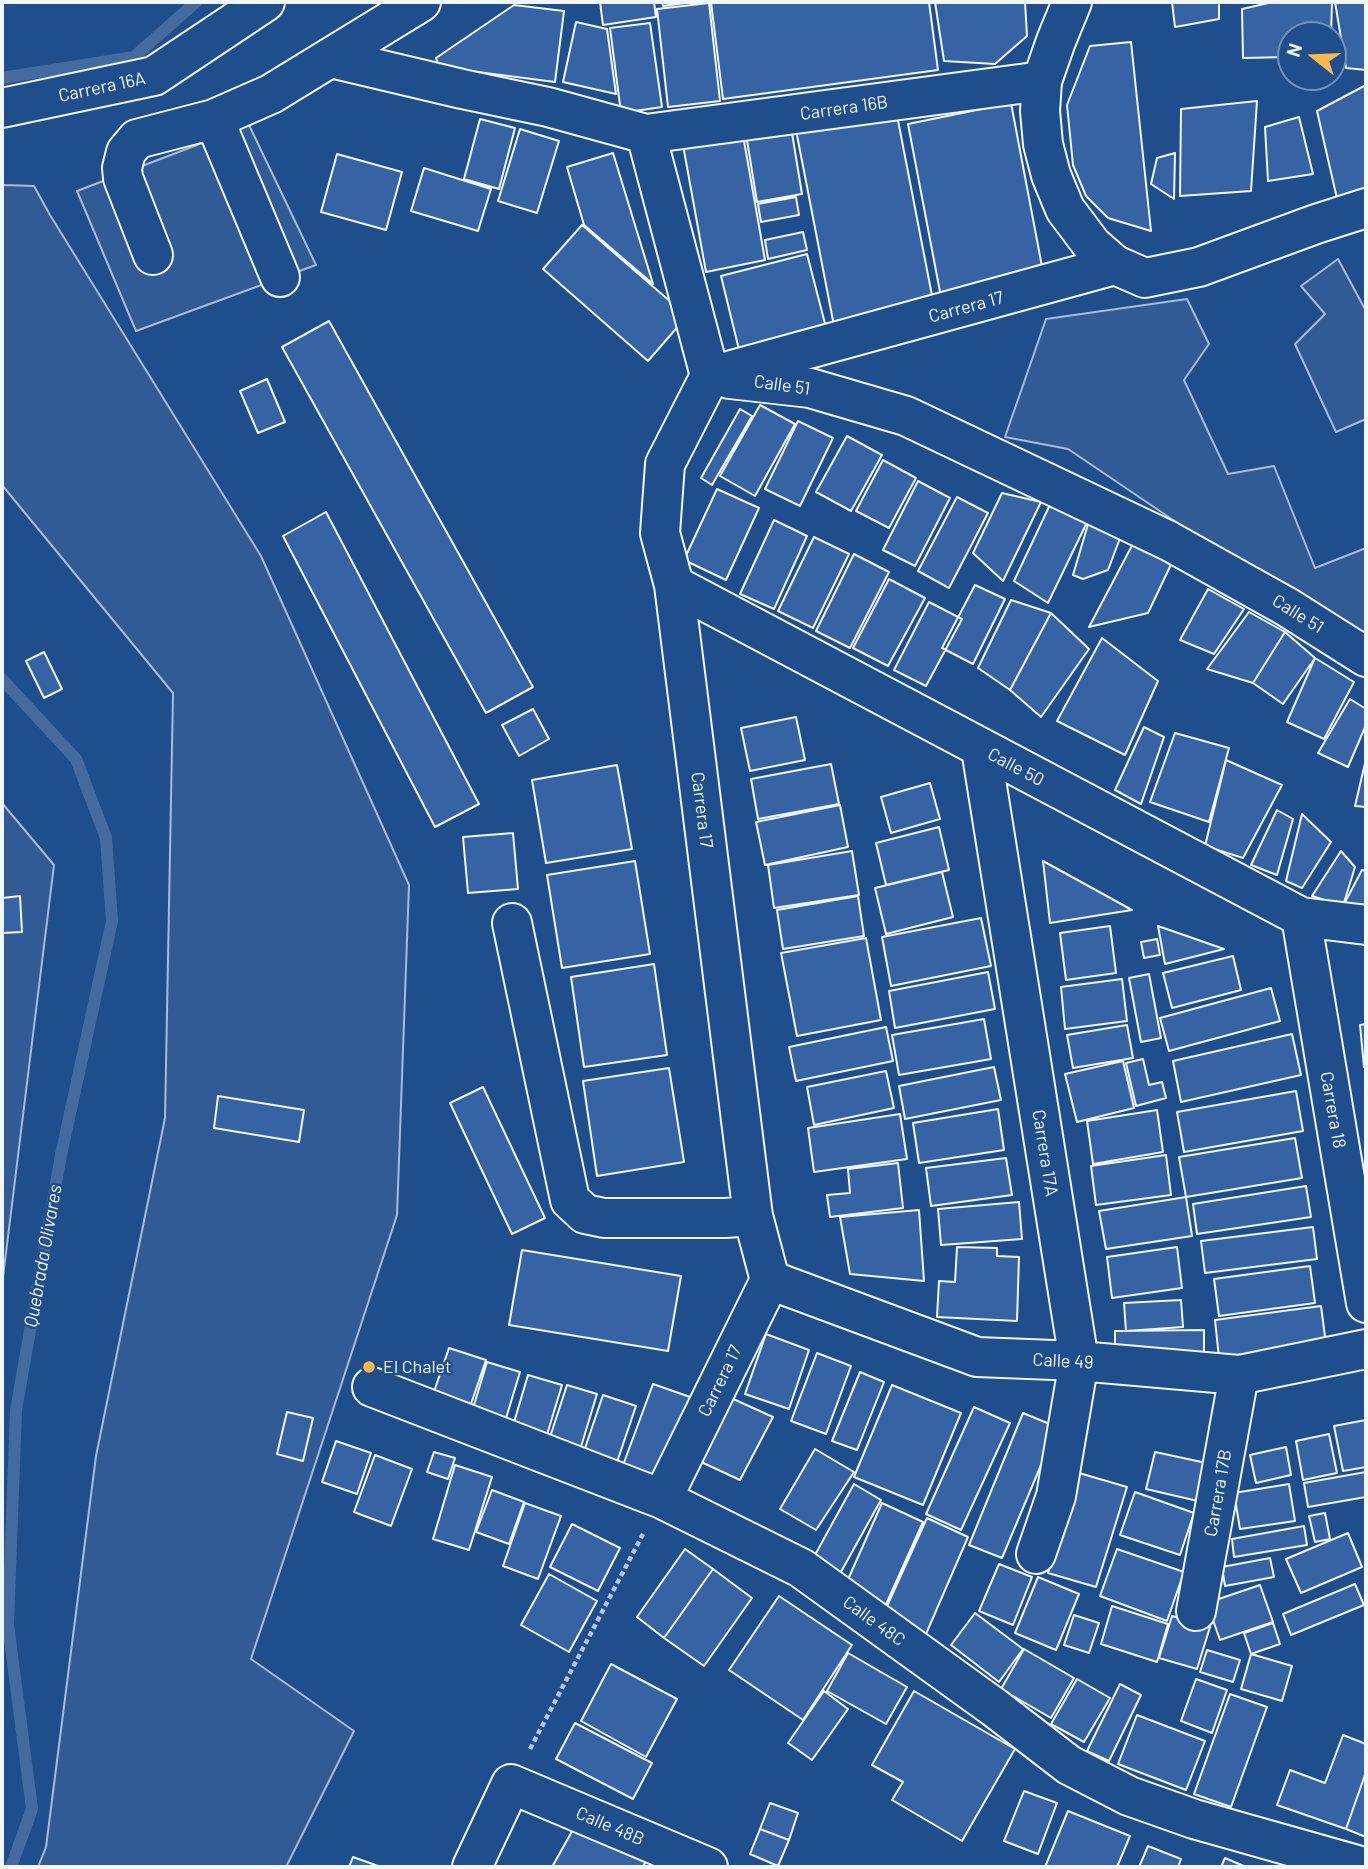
<!DOCTYPE html>
<style>
body{margin:0}
#map{position:relative;width:1368px;height:1869px;overflow:hidden;background:#1f4e8c;font-family:Barlow,sans-serif}
canvas{display:block}
.frame{position:absolute;inset:0;border:4px solid #f2f6ff;pointer-events:none}
.north{position:absolute;left:1277px;top:21px;width:70px;height:70px;box-sizing:border-box;background:#1f4e8c;border:2px solid #7391ba;border-radius:50%;rotate:288deg;font-size:19px;font-weight:700;line-height:28px;text-align:center;color:#f2f6ff}
.north::after{content:'';display:block;margin:auto;width:24px;height:32px;background:#ffb74d;clip-path:polygon(50% 0,100% 100%,50% 72%,0 100%)}
</style>
<div id="map">
<canvas width="1368" height="1869"></canvas>
<div class="frame"></div>
<div class="north">N</div>
</div>
<script>
const context = document.querySelector('canvas').getContext('2d');
context.lineJoin = 'round';
function paint(path, color) { context.fillStyle = color; context.fill(path, 'evenodd'); }
const shape = rows => new Path2D(rows.map(r => 'M' + r).join(''));
function stroke(path, color, width, dash) { context.strokeStyle = color; context.lineWidth = width; context.lineCap = dash ? 'butt' : 'round'; context.setLineDash(dash || []); context.stroke(path); }
function drawText(font, color, halo, rows, align = 'center') {
  context.font = font + ' Barlow,sans-serif'; context.lineWidth = 5; context.setLineDash([]); context.textBaseline = 'middle'; context.strokeStyle = halo; context.fillStyle = color; for (const [text, x, y, turn = 0] of rows) {
    context.save(); context.translate(x, y); context.rotate((+turn || 0) * Math.PI / 180); context.textAlign = isNaN(turn) ? turn : align; if (halo) context.strokeText(text, 0, 0); context.fillText(text, 0, 0); context.restore();
  }
}
const built = shape([
 [249,125,316,265,136,331,77,191,249,125],
 [5,185,34,186,50,215,261,556,409,885,397,1215,251,1659,354,1731,286,1867,38,1867,46,1847,96,1456,165,1118,173,693,2,485,2,186,5,185],
 [1338,259,1366,311,1366,419,1336,432,1295,344,1325,314,1301,286,1338,259],
 [1187,299,1209,344,1184,380,1228,474,1274,466,1315,568,1366,548,1366,645,1222,553,1068,449,1005,437,1046,319,1187,299],
 [2,803,54,865,2,1285,2,803]
]);
paint(built, '#305b95');
stroke(built, '#a8bbd7', 2);
stroke(shape([
 [2,78,134,57,196,2],
 [2,679,76,759,106,838,112,921,61,1155,16,1410,8,1624,32,1809,11,1867]
]), '#446ba0', 12);
const building = shape([
 [600,2,654,2,656,17,603,25,600,2],
 [662,2,693,2,663,6,662,2],
 [711,2,929,2,938,70,723,99,711,2],
 [935,2,1025,2,1027,36,995,64,944,61,935,2],
 [1172,2,1219,2,1219,19,1175,27,1172,2],
 [1273,2,1332,2,1331,35,1291,35,1291,68,1288,57,1243,58,1242,9,1273,2],
 [1335,2,1366,2,1366,70,1346,68,1335,2],
 [709,3,720,101,668,107,657,9,709,3],
 [514,5,564,11,555,82,439,67,436,58,514,5],
 [576,22,607,29,616,94,563,82,576,22],
 [650,23,662,107,621,113,610,28,650,23],
 [1131,42,1151,231,1108,218,1086,196,1073,165,1067,105,1090,46,1131,42],
 [1366,85,1366,194,1338,203,1317,111,1366,85],
 [1257,101,1251,191,1180,196,1181,109,1257,101],
 [1011,103,1044,277,941,297,908,124,1011,103],
 [896,110,935,311,835,331,796,130,896,110],
 [1299,117,1313,174,1268,181,1265,127,1299,117],
 [480,119,515,128,499,189,464,179,480,119],
 [791,127,802,194,757,202,746,134,791,127],
 [520,129,559,141,537,213,498,201,520,129],
 [743,135,765,260,706,272,683,145,743,135],
 [613,153,653,284,584,225,567,167,613,153],
 [1175,153,1174,199,1151,184,1157,158,1175,153],
 [337,154,402,172,386,230,321,212,337,154],
 [424,168,491,189,478,231,411,211,424,168],
 [796,197,799,215,761,222,758,204,796,197],
 [582,225,687,316,648,361,543,269,582,225],
 [803,232,807,250,768,259,765,240,803,232],
 [807,254,829,339,742,362,721,276,807,254],
 [329,321,533,687,486,713,282,347,329,321],
 [267,379,285,422,258,433,240,391,267,379],
 [760,405,795,424,755,496,720,476,760,405],
 [740,409,752,416,712,485,701,478,740,409],
 [798,421,833,438,800,506,765,489,798,421],
 [847,436,882,455,851,511,816,492,847,436],
 [883,460,916,478,889,528,856,511,883,460],
 [918,481,950,498,915,566,883,550,918,481],
 [717,489,759,508,726,580,684,560,717,489],
 [1002,493,1041,502,1003,581,973,553,1002,493],
 [1055,494,1091,514,1048,603,1014,581,1055,494],
 [957,497,988,513,949,588,918,571,957,497],
 [326,512,479,804,435,827,283,536,326,512],
 [1091,514,1125,525,1108,570,1083,579,1073,575,1091,514],
 [774,520,807,536,774,609,740,594,774,520],
 [814,537,849,554,813,628,778,611,814,537],
 [1136,538,1176,554,1148,613,1089,627,1136,538],
 [854,554,889,572,850,648,816,631,854,554],
 [889,579,925,598,888,666,853,648,889,579],
 [975,585,1005,599,973,664,942,648,975,585],
 [1208,589,1244,609,1214,654,1180,640,1208,589],
 [1011,600,1051,613,1010,690,978,668,1011,600],
 [929,602,962,619,926,686,894,670,929,602],
 [1249,612,1285,632,1253,683,1207,669,1249,612],
 [1051,613,1089,649,1041,717,1010,690,1051,613],
 [1285,632,1315,658,1283,704,1253,683,1285,632],
 [1102,638,1158,681,1125,755,1057,721,1102,638],
 [44,652,62,689,44,698,26,661,44,652],
 [1315,658,1354,682,1324,739,1287,722,1315,658],
 [1350,699,1366,709,1366,725,1348,767,1318,753,1350,699],
 [533,709,549,739,519,756,502,725,533,709],
 [796,717,805,760,750,771,741,728,796,717],
 [1144,727,1164,737,1141,804,1115,790,1144,727],
 [1175,733,1229,748,1209,822,1150,802,1175,733],
 [1366,759,1366,807,1355,806,1366,759],
 [1226,760,1282,785,1243,858,1205,846,1226,760],
 [831,764,839,804,758,819,751,779,831,764],
 [617,765,632,849,546,863,532,780,617,765],
 [930,783,940,819,891,833,881,797,930,783],
 [840,805,848,847,765,865,756,822,840,805],
 [1277,810,1293,819,1277,875,1251,865,1277,810],
 [1302,814,1331,842,1302,888,1286,881,1302,814],
 [939,827,949,870,886,885,876,843,939,827],
 [513,833,518,889,468,893,463,837,513,833],
 [852,851,859,895,774,908,768,865,852,851],
 [1341,851,1355,867,1343,906,1312,896,1341,851],
 [635,861,650,954,562,968,547,875,635,861],
 [1043,861,1132,910,1050,923,1043,861],
 [1362,870,1366,871,1366,916,1343,906,1362,870],
 [942,872,953,917,886,934,875,888,942,872],
 [20,896,22,932,2,933,2,898,20,896],
 [858,896,864,936,783,949,777,910,858,896],
 [981,918,991,966,891,986,882,937,981,918],
 [1110,926,1116,973,1066,980,1060,933,1110,926],
 [1158,926,1224,949,1165,964,1158,926],
 [866,938,881,1020,797,1036,781,953,866,938],
 [1157,939,1160,955,1144,958,1141,942,1157,939],
 [1233,956,1241,990,1172,1008,1163,973,1233,956],
 [654,964,667,1055,584,1067,571,977,654,964],
 [988,972,995,1009,895,1028,889,991,988,972],
 [1149,974,1161,1038,1141,1042,1129,978,1149,974],
 [1122,979,1127,1021,1065,1029,1061,987,1122,979],
 [1271,988,1280,1021,1169,1051,1160,1018,1271,988],
 [984,1019,991,1059,899,1075,892,1035,984,1019],
 [1366,1024,1366,1066,1364,1067,1360,1025,1366,1024],
 [1127,1025,1133,1058,1073,1068,1067,1035,1127,1025],
 [886,1027,893,1061,796,1081,789,1047,886,1027],
 [1292,1034,1301,1075,1181,1102,1173,1061,1292,1034],
 [1143,1059,1149,1085,1162,1082,1166,1098,1136,1106,1126,1063,1143,1059],
 [1123,1061,1134,1108,1077,1122,1065,1074,1123,1061],
 [994,1067,1001,1100,905,1119,899,1086,994,1067],
 [669,1068,684,1162,597,1176,583,1081,669,1068],
 [886,1071,894,1108,814,1125,807,1087,886,1071],
 [483,1087,545,1218,512,1234,450,1103,483,1087],
 [1296,1091,1303,1131,1184,1152,1177,1112,1296,1091],
 [218,1096,304,1110,299,1142,214,1128,218,1096],
 [998,1109,1004,1150,919,1163,913,1123,998,1109],
 [1157,1110,1163,1152,1093,1164,1087,1121,1157,1110],
 [900,1114,907,1159,814,1172,808,1128,900,1114],
 [1295,1138,1302,1178,1186,1197,1179,1157,1295,1138],
 [1166,1155,1171,1195,1096,1205,1091,1166,1166,1155],
 [1006,1158,1012,1195,931,1206,926,1168,1006,1158],
 [898,1163,903,1208,830,1217,827,1195,850,1193,848,1169,898,1163],
 [1306,1186,1311,1217,1197,1234,1193,1204,1306,1186],
 [1186,1197,1192,1236,1106,1249,1099,1211,1186,1197],
 [1019,1202,1022,1239,941,1245,938,1209,1019,1202],
 [919,1210,924,1281,850,1274,840,1217,919,1210],
 [1313,1227,1317,1259,1205,1273,1201,1241,1313,1227],
 [957,1247,997,1248,997,1256,1019,1257,1017,1321,937,1317,939,1281,955,1282,957,1247],
 [1177,1247,1182,1288,1112,1298,1107,1257,1177,1247],
 [522,1250,681,1276,668,1351,509,1325,522,1250],
 [1310,1266,1315,1303,1219,1316,1214,1279,1310,1266],
 [1181,1300,1183,1327,1126,1331,1124,1303,1181,1300],
 [1321,1306,1326,1344,1219,1358,1215,1320,1321,1306],
 [1204,1330,1204,1361,1115,1362,1115,1331,1204,1330],
 [766,1334,809,1350,789,1409,745,1394,766,1334],
 [449,1348,486,1360,466,1419,429,1406,449,1348],
 [817,1353,851,1366,826,1434,791,1421,817,1353],
 [487,1362,520,1372,504,1425,471,1415,487,1362],
 [860,1372,884,1382,857,1450,832,1441,860,1372],
 [528,1375,562,1385,546,1438,512,1429,528,1375],
 [653,1384,693,1398,659,1491,619,1476,653,1384],
 [567,1385,597,1394,580,1450,549,1440,567,1385],
 [892,1385,961,1413,923,1505,854,1477,892,1385],
 [603,1395,636,1406,615,1468,582,1457,603,1395],
 [731,1398,773,1417,740,1480,699,1461,731,1398],
 [974,1407,1010,1423,961,1530,926,1514,974,1407],
 [287,1412,313,1418,303,1461,277,1454,287,1412],
 [1023,1413,1057,1427,1002,1558,969,1545,1023,1413],
 [1366,1420,1366,1467,1343,1471,1334,1426,1366,1420],
 [1329,1434,1337,1473,1303,1480,1296,1441,1329,1434],
 [336,1441,371,1453,357,1494,322,1482,336,1441],
 [1286,1447,1291,1475,1256,1483,1250,1455,1286,1447],
 [815,1449,854,1472,816,1530,780,1509,815,1449],
 [434,1452,455,1458,448,1479,427,1472,434,1452],
 [1155,1452,1211,1464,1202,1502,1146,1489,1155,1452],
 [375,1455,412,1469,391,1526,354,1512,375,1455],
 [455,1465,492,1477,469,1550,433,1539,455,1465],
 [1366,1472,1366,1497,1308,1507,1304,1483,1366,1472],
 [1079,1473,1127,1487,1096,1587,1048,1573,1079,1473],
 [854,1484,881,1500,837,1579,810,1564,854,1484],
 [1289,1484,1295,1521,1240,1529,1234,1493,1289,1484],
 [492,1490,524,1502,509,1544,476,1532,492,1490],
 [1135,1492,1194,1513,1180,1555,1120,1535,1135,1492],
 [525,1503,561,1516,538,1579,503,1566,525,1503],
 [882,1503,923,1522,883,1611,842,1593,882,1503],
 [1325,1513,1330,1539,1315,1542,1309,1516,1325,1513],
 [927,1518,968,1537,926,1634,883,1615,927,1518],
 [572,1524,620,1548,598,1591,550,1567,572,1524],
 [1304,1526,1307,1545,1234,1557,1232,1539,1304,1526],
 [1348,1533,1362,1567,1301,1593,1286,1559,1348,1533],
 [685,1549,713,1569,664,1638,637,1617,685,1549],
 [1117,1549,1184,1572,1167,1621,1100,1596,1117,1549],
 [1270,1558,1274,1577,1225,1586,1222,1567,1270,1558],
 [999,1564,1032,1577,1013,1625,979,1611,999,1564],
 [713,1569,752,1598,704,1666,664,1638,713,1569],
 [549,1574,597,1601,569,1652,521,1625,549,1574],
 [1038,1577,1079,1594,1056,1650,1015,1633,1038,1577],
 [1355,1584,1364,1605,1291,1635,1283,1614,1355,1584],
 [1260,1585,1273,1622,1220,1640,1207,1603,1260,1585],
 [779,1596,852,1645,803,1720,729,1670,779,1596],
 [1112,1606,1168,1624,1157,1662,1101,1644,1112,1606],
 [975,1613,1023,1649,999,1682,951,1645,975,1613],
 [1074,1615,1099,1623,1089,1653,1064,1645,1074,1615],
 [1172,1616,1210,1627,1197,1669,1159,1658,1172,1616],
 [1273,1623,1280,1644,1251,1654,1244,1633,1273,1623],
 [1024,1649,1074,1678,1051,1718,1001,1689,1024,1649],
 [1207,1650,1240,1660,1233,1682,1200,1672,1207,1650],
 [848,1653,907,1687,886,1724,827,1691,848,1653],
 [1251,1654,1292,1666,1282,1701,1241,1689,1251,1654],
 [611,1664,677,1699,646,1757,581,1721,611,1664],
 [1077,1679,1110,1698,1084,1742,1051,1724,1077,1679],
 [1196,1679,1227,1690,1212,1733,1181,1721,1196,1679],
 [1120,1684,1141,1695,1109,1761,1087,1751,1120,1684],
 [824,1691,848,1709,812,1760,788,1743,824,1691],
 [914,1691,1015,1749,962,1841,892,1800,903,1782,872,1765,914,1691],
 [1230,1694,1267,1707,1231,1807,1194,1794,1230,1694],
 [1137,1715,1205,1741,1186,1790,1118,1764,1137,1715],
 [575,1723,652,1763,633,1799,556,1759,575,1723],
 [1343,1735,1366,1744,1366,1772,1346,1829,1277,1805,1290,1770,1325,1783,1343,1735],
 [1366,1772,1366,1837,1346,1829,1366,1772],
 [1024,1791,1057,1803,1038,1854,1004,1841,1024,1791],
 [770,1803,798,1813,789,1840,760,1829,770,1803],
 [1068,1811,1130,1836,1117,1867,1045,1867,1068,1811],
 [579,1819,648,1857,643,1867,552,1867,579,1819],
 [760,1829,789,1840,778,1866,750,1854,760,1829],
 [1148,1846,1181,1859,1178,1867,1139,1867,1148,1846],
 [353,1857,381,1867,349,1867,353,1857],
 [1225,1858,1246,1867,1221,1867,1225,1858]
]);
paint(building, '#3563a3');
stroke(building, '#f2f6ff', 2);
const minor = shape([
 [331,58,462,89,548,107,646,134,1042,81],
 [2,108,154,76,265,2],
 [214,119,280,277],
 [646,134,710,376],
 [153,255,123,178,122,168,126,152,137,139,214,119,271,94,421,2],
 [730,379,810,388,906,416,1169,541,1287,607,1366,657],
 [674,585,1301,917,1366,925],
 [981,749,1079,1361,1056,1496,1036,1554],
 [1301,917,1366,1303],
 [512,923,570,1200,585,1214,604,1218,725,1218,753,1216],
 [770,1280,977,1357,1079,1361,1239,1375,1366,1349],
 [372,1387,662,1499,801,1568,995,1708,1069,1765,1129,1796,1194,1819,1364,1867],
 [662,1499,770,1280,753,1216,674,585,660,533,665,464,710,376,1115,265],
 [1196,1611,1239,1375],
 [472,1867,511,1784,708,1867]
]);
const major = shape([
 [1072,2,1056,41,1042,81,1040,111,1043,144,1051,175,1065,209,1092,245,1115,265,1145,278,1199,267,1316,224,1366,208]
]);
stroke(minor, '#f2f6ff', 42);
stroke(major, '#f2f6ff', 42);
stroke(shape([
 [530,1749,643,1534]
]), '#b3c4dc', 4.5, [5, 3.5]);
stroke(minor, '#1f4e8c', 38);
stroke(major, '#1f4e8c', 38);
for (const [x, y, r, color] of [
 [369,1367,7,"#ffb74d"]
]) { const dot = new Path2D(); dot.arc(x, y, r, 0, 2 * Math.PI); context.fillStyle = color; context.fill(dot); stroke(dot, '#1f4e8c', 2.5); }
drawText('18px', '#f2f6ff', '#1f4e8c', [
 ["Carrera 16A",102,87,-12],
 ["Carrera 16B",844,108,-8],
 ["Carrera 17",966,307,-15],
 ["Calle 51",782,385,8],
 ["Calle 51",1298,614,32],
 ["Calle 50",1016,767,28],
 ["Carrera 17",702,810,83],
 ["Carrera 18",1333,1110,80],
 ["Carrera 17A",1045,1153,81],
 ["Calle 49",1063,1361,3],
 ["Carrera 17",720,1381,-64],
 ["Carrera 17B",1218,1493,-80],
 ["Calle 48C",874,1621,36],
 ["Calle 48B",610,1826,23]
]);
drawText('18px', '#f2f6ff', '#1f4e8c', [
 ["El Chalet",383,1367]
], 'left');
drawText('italic 19px', '#f2f6ff', '#1f4e8c', [
 ["Quebrada Olivares",43,1256,-80]
]);
</script>
